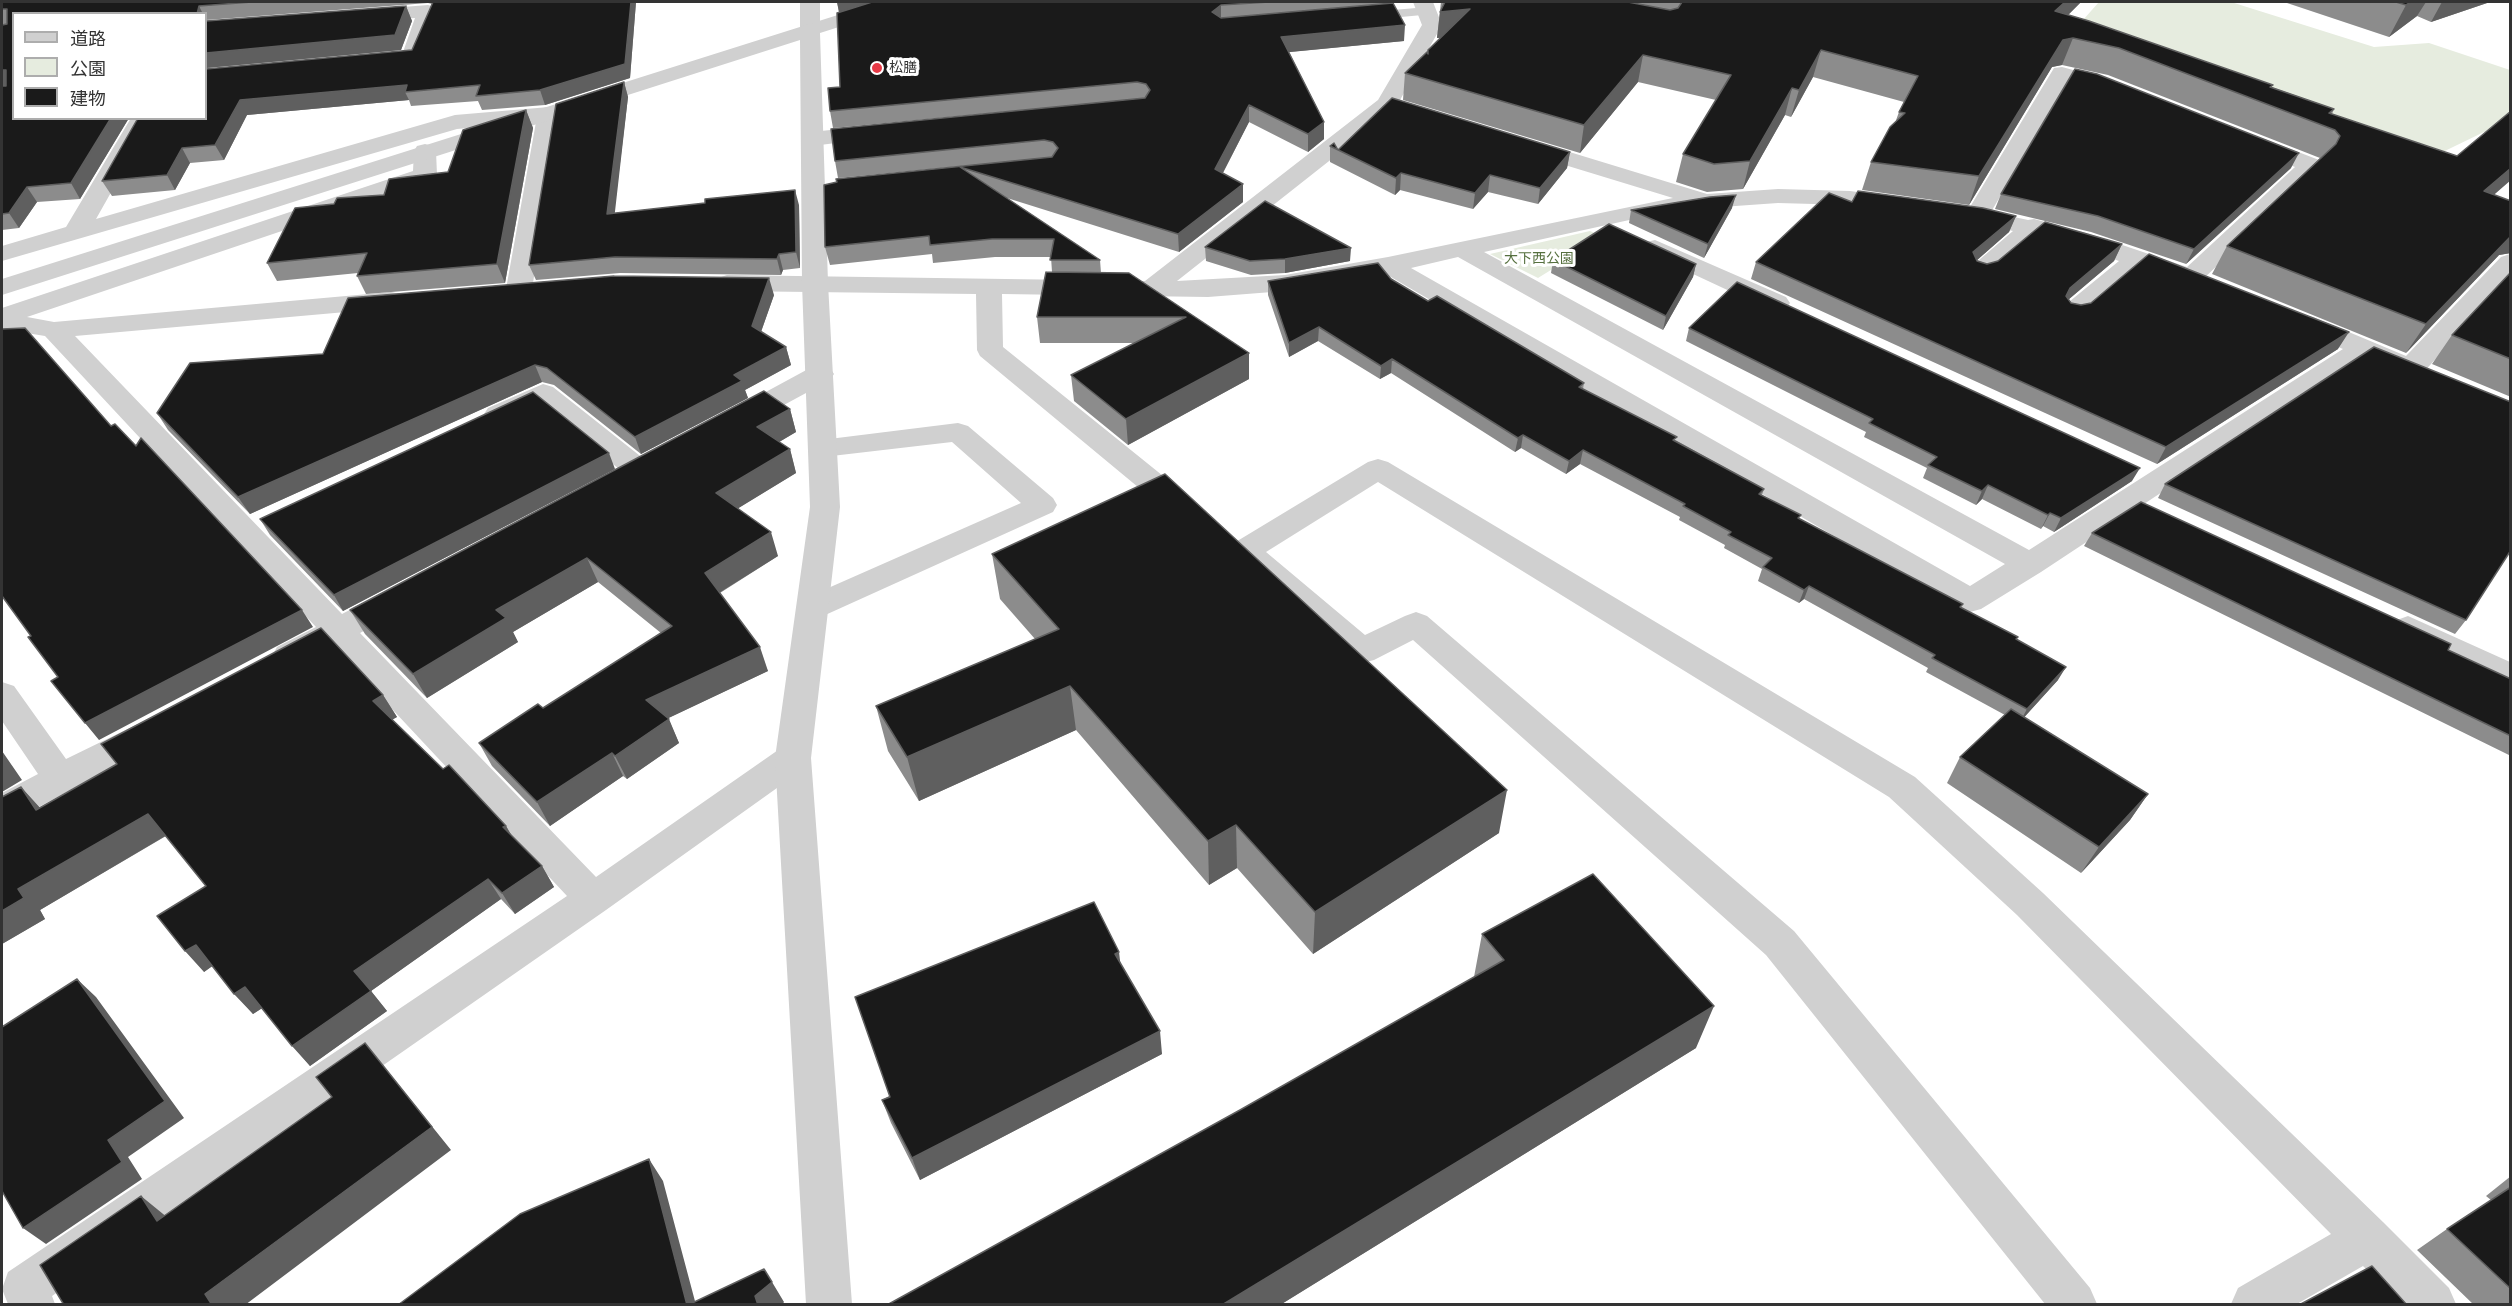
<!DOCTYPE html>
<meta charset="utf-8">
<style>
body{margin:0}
#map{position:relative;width:2512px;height:1306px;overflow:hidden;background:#fff;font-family:Montserrat,"Noto Sans JP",sans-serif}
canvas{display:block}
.frame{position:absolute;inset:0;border:3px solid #333;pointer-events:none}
.legend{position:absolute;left:12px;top:12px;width:195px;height:108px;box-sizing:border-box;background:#fff;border:2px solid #adadad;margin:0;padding:8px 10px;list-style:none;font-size:18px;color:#333}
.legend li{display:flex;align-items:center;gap:12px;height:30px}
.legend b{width:30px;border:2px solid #adadad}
</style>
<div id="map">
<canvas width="2512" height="1306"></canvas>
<div class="frame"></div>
<ul class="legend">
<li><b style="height:8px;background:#d0d0d0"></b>道路</li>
<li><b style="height:16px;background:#e6ecdf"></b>公園</li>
<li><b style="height:16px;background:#1a1a1a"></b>建物</li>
</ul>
</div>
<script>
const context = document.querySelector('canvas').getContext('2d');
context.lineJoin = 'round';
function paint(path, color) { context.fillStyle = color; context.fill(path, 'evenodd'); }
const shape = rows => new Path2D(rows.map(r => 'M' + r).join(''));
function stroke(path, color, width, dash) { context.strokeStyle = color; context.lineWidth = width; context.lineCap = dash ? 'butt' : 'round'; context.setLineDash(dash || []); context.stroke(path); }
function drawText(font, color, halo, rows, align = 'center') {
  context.font = font + ' Montserrat,"Noto Sans JP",sans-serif'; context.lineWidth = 6; context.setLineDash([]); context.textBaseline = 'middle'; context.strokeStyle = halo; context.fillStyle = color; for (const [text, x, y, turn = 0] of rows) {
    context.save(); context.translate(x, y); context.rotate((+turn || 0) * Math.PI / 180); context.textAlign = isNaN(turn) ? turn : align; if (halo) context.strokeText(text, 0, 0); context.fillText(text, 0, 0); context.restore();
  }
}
paint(shape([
 [2099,2,2231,2,2374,47,2429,43,2510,70,2510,144,2484,132,2420,163,2083,20],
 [1590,231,1604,237,1538,278,1490,254]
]), '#e6ecdf');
paint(shape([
 [1428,7,1435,11,1433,14,1369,20,1362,16,1369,12,1428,7]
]), '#d0d0d0');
paint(shape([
 [800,2,820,2,820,29,817,33,803,33,800,29,800,2],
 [1413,2,1433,2,1442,25,1395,109,1177,281,1285,275,1388,257,1673,198,1519,151,1516,146,1519,141,1527,139,1707,194,1778,189,1850,191,1908,199,1912,204,1908,209,1900,211,1850,205,1778,203,1707,208,1652,215,1484,252,2029,550,2343,349,2295,329,2291,323,2295,317,2304,315,2313,317,2406,356,2501,257,2510,254,2510,276,2422,374,2412,376,2402,374,2365,358,2041,572,1981,609,1970,612,1959,609,1384,273,1285,291,1208,297,1002,294,1003,347,1178,488,1182,495,1178,502,1167,505,1156,502,980,356,977,350,976,294,727,291,718,288,714,283,718,278,727,275,1145,281,1378,100,1422,25,1413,2],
 [1458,257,2005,564,1970,586,1411,268,1458,257],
 [428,5,435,7,438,11,422,58,418,62,411,64,399,65,392,63,388,59,392,55,403,52,415,18,365,22,358,20,355,16,358,12,365,10,428,5],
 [2062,67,2122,83,2125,88,2122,93,2114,95,2068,81,1991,212,2028,220,2034,219,2090,234,2187,267,2295,167,2246,148,2243,143,2246,138,2262,138,2319,160,2323,165,2200,282,2191,285,2140,268,2082,318,2073,320,2064,318,2060,312,2064,306,2119,261,2074,245,2036,237,1990,276,1981,279,1972,276,1968,271,1972,266,2013,231,1959,219,1956,214,1959,209,1970,207,2051,73,2054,68,2062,67],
 [549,107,557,109,560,114,532,289,528,294,519,297,510,294,506,289,536,122,457,129,2,261,2,246,66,227,131,118,153,118,96,219,455,115,549,107],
 [876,125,884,127,887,132,884,137,812,146,804,144,801,139,804,134,812,132,876,125],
 [425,144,433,146,436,151,437,175,433,180,27,317,54,322,391,292,400,294,404,300,400,306,391,308,75,336,342,614,386,591,397,588,408,591,413,599,408,607,360,633,596,877,781,748,793,744,805,748,811,758,805,768,606,910,52,1296,55,1304,8,1304,2,1289,8,1272,567,896,334,647,301,665,289,668,277,665,272,656,277,647,316,627,45,336,2,329,2,308,413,171,414,151,417,146,425,144],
 [1655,240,1786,297,1790,303,1786,309,1777,311,1768,309,1646,252,1643,247,1646,242,1655,240],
 [820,366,830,368,834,374,830,380,747,425,737,428,727,425,723,419,727,413,810,368,820,366],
 [543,384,553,387,649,463,654,470,649,477,639,480,629,477,540,405,498,423,488,420,484,414,488,408,543,384],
 [958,423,968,426,1053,498,1057,505,1053,512,823,616,812,619,801,616,796,608,801,600,1021,503,952,442,823,457,813,455,809,448,813,441,958,423],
 [1378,459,1388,462,1915,777,2043,893,2383,1222,2449,1288,2456,1304,2401,1304,2363,1266,2297,1304,2231,1304,2238,1288,2331,1234,2017,915,1889,797,1378,482,1266,552,1365,635,1405,616,1416,612,1427,616,1794,931,2090,1288,2097,1304,2045,1304,1766,955,1413,640,1374,660,1362,663,1350,660,1234,559,1230,551,1234,543,1368,462,1378,459],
 [2408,616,2510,662,2510,688,2397,636,2392,628,2397,620,2408,616],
 [2,682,14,686,66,759,148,719,160,723,165,732,160,741,15,820,2,824,2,793,38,774,2,721,2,682]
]), '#d0d0d0');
paint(shape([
 [879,2,908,2,905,6,820,33,828,283,840,507,811,758,852,1304,806,1304,775,758,810,507,802,283,800,40,2,295,2,279,879,2]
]), '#d0d0d0');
paint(shape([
 [2,2,636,2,630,78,545,105,482,110,478,101,411,106,409,100,247,115,224,160,190,163,175,190,112,196,102,181,206,118,206,14,14,14,129,118,80,199,37,202,19,228,2,230],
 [428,3,432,4,412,50,206,69,206,68,401,50,412,21,406,6,206,21,206,20],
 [837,2,1387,2,1386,4,1404,41,1289,52,1324,122,1324,139,1308,152,1249,122,1223,173,1243,184,1243,202,1179,252,1007,198,1100,260,1101,273,1129,273,1249,353,1249,379,1128,445,1074,401,1071,375,1135,343,1040,343,1037,317,1052,272,1051,257,995,257,933,263,932,254,830,265,825,247,824,185,972,165,838,178,835,161,1138,99,833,128,830,111,840,87,839,12],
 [1441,2,2081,2,2068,15,2334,109,2332,114,2493,195,2511,201,2511,253,2499,255,2406,353,2212,274,2227,246,2320,158,2108,75,2062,65,2052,67,1969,205,1862,190,1871,162,1895,123,1899,112,1904,102,1813,77,1791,117,1785,115,1743,189,1707,192,1676,182,1683,154,1716,100,1638,82,1580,153,1403,100,1405,73,1428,54,1441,38,1437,38],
 [2284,2,2490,2,2431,22,2417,16,2389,37],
 [624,82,628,97,614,213,799,205,800,268,783,270,781,275,620,273,536,280,529,265],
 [526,110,533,128,505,283,366,294,357,276,358,273,277,281,267,263,334,204,384,195,448,172],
 [1330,146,1338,150,1570,152,1567,168,1538,204,1488,192,1473,209,1400,190,1395,195,1330,162],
 [2291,168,2186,264,2091,232,1995,209,2001,194],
 [1852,202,2016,216,2009,232,1977,260,1987,264,2122,244,2114,261,2068,300,2071,303,2338,349,2157,464,1751,279,1756,262],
 [1732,208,1704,258,1629,223,1631,210],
 [1205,247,1350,261,1285,273,1251,275,1206,261],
 [1553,260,1696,264,1693,277,1663,330,1551,273],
 [2511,272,2511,397,2432,364,2452,335],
 [1391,279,1428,301,1584,383,1583,389,1764,489,1762,495,1800,519,1961,607,2017,640,2058,680,2024,717,2148,794,2130,820,2081,873,1947,783,1960,757,2005,715,1926,672,1928,668,1804,599,1799,603,1758,581,1762,569,1724,548,1725,545,1679,520,1680,517,1580,464,1566,474,1521,448,1515,452,1391,373,1380,379,1318,341,1289,357,1268,295,1268,281],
 [774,295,761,332,786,347,791,365,745,390,748,398,641,454,554,385,542,382,250,514,168,430,157,413,323,354],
 [1689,328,2132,481,2054,532,2043,526,2041,529,1982,499,1976,505,1923,478,1927,468,1864,437,1866,432,1686,341],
 [790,409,796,432,779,442,790,449,796,473,738,508,778,556,720,593,768,671,668,718,679,743,627,779,623,776,550,826,492,766,479,743,543,708,661,633,598,582,513,632,518,642,427,698,365,634,350,610],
 [615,469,343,611,270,535,260,519],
 [2165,484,2466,620,2455,634,2158,498],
 [2092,533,2448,650,2511,679,2511,756,2084,546],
 [992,554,1499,833,1313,954,1237,868,1209,885,1076,730,919,801,888,751,876,706,1035,639,1000,599],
 [383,695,397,717,392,719,443,769,506,826,512,836,542,866,554,887,515,914,501,899,371,991,387,1011,310,1066,262,1008,253,1014,212,966,204,972,206,886,166,836,40,910,45,919,2,944,2,797,21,787,40,808],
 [1482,934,1696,1048,1280,1305,887,1305,1240,1110,1474,977],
 [1120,963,1162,1054,920,1180,891,1123,882,1100],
 [2511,1176,2511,1305,2474,1305,2417,1250,2447,1229,2491,1200,2486,1196]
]), '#8c8c8c');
paint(shape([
 [631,2,636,2,630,78,545,105,540,90],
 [837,2,873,2,839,12],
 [2065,2,2081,2,2045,38,2055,11],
 [2411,2,2426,2,2417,16,2389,37,2406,5],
 [2442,2,2490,2,2431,22],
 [1221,5,1221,22,1212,12],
 [199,6,203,14,197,14],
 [406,6,412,21,401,50,206,68,206,70,206,53],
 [1470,9,1468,35,1437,38,1440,12],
 [1405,25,1404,41,1280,53,1281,37],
 [2073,38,2062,65,2052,67,1969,205,1979,176,2063,40],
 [1821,50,1813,77,1791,117,1799,90],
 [1643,55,1638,82,1580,153,1584,125],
 [2,70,6,70,14,85,2,86],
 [624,82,628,97,613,229,607,214],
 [407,85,405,92,409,100,247,115,224,160,215,145,240,100],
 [1792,88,1785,115,1743,189,1750,161],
 [1249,105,1249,122,1216,186,1215,169],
 [526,110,533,128,505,283,497,264],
 [111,118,129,118,80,199,71,183],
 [1324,122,1324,139,1308,152,1308,134],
 [182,148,190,163,175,190,167,175],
 [1570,152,1567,168,1538,204,1540,188],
 [2299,153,2291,168,2186,264,2194,249],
 [2511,168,2511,180,2465,220,2484,191],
 [1401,173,1400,190,1395,195,1396,178],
 [1490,175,1488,192,1473,209,1475,193],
 [1243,184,1243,202,1179,252,1178,234],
 [27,187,37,202,19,228,9,213],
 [795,190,799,205,800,268,796,252],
 [1736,195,1732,208,1704,258,1708,244],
 [2016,216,2009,232,1967,269,1973,252],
 [2511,236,2511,253,2499,255,2406,353,2426,324],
 [2122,244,2114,261,2062,305,2070,288],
 [1351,248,1350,261,1285,273,1285,259],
 [779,254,783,270,781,275,777,259],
 [1696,264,1693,277,1663,330,1666,316],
 [769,278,774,295,757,343,752,326],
 [1319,327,1318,341,1289,357,1289,343],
 [2349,332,2338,349,2157,464,2166,447],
 [786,347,791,365,745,390,748,398,641,454,635,437,734,375],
 [1249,353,1249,379,1128,445,1126,419],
 [1392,359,1391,373,1380,379,1381,366],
 [535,365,542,382,250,514,238,497],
 [790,409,796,432,764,451,757,427],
 [1523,435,1521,448,1515,452,1518,438],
 [790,449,796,473,724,517,716,493],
 [1583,450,1580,464,1566,474,1569,461],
 [609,453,615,469,343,611,334,595],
 [2140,468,2132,481,2054,532,2061,518],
 [1988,485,1982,499,1976,505,1982,491],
 [2050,513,2043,526,2041,529,2048,515],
 [771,532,778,556,714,596,705,573],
 [587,558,598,582,513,632,518,642,427,698,413,674,496,610],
 [1809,586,1804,599,1799,603,1804,590],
 [302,610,313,627,99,740,85,723],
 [760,647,768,671,656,724,646,700],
 [2066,667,2058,680,2020,722,2027,709],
 [1070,686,1076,730,919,801,907,757],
 [383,695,397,717,387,723,373,701],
 [669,719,679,743,627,779,615,756],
 [2,751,22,780,2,792],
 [612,753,623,776,550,826,537,802],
 [21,787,41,809,36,810],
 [1507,790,1499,833,1313,954,1315,912],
 [2148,794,2130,820,2081,873,2099,847],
 [148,814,167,835,40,910,45,919,2,944,2,911,18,889],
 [1236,825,1237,868,1209,885,1208,841],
 [506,826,518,847,503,827],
 [542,866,554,887,515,914,502,893],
 [488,879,501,899,371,991,354,971],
 [196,945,214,965,204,972,185,951],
 [1119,952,1122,977,1115,954],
 [77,979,96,997,184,1118,128,1157,142,1179,46,1244,23,1228,108,1140],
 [245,987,264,1007,253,1014,234,994],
 [371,991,387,1011,310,1066,292,1046],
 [1714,1006,1696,1048,1280,1305,1222,1305],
 [1160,1031,1162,1054,920,1180,912,1158],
 [365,1043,451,1150,245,1305,212,1305,205,1294,432,1127],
 [649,1159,663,1181,696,1305,687,1305],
 [141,1196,168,1218,157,1221],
 [772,1282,784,1302,782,1305,758,1305,755,1296]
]), '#5f5f5f');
const building = shape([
 [2,2,252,2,199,6,197,14,14,14,14,118,111,118,71,183,27,187,9,213,2,214,2,86,6,86,6,70,2,70,2,25,7,24,7,9,2,9,2,2],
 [433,2,631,2,625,64,540,90,476,96,480,85,405,92,407,85,240,100,215,145,182,148,167,175,102,181,138,118,206,118,206,69,412,50,433,2],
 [872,2,1269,2,1221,5,1212,12,1221,18,1393,3,1405,25,1281,37,1324,122,1308,134,1249,105,1215,169,1243,184,1178,234,960,167,1100,260,1050,260,1054,239,992,239,930,245,929,236,825,247,824,185,837,182,836,179,1052,157,1058,148,1053,142,1044,140,835,161,831,129,1145,98,1150,90,1146,84,1137,82,830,111,828,88,840,87,837,13,872,2],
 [1445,2,1628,2,1670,10,1678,8,1682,2,2065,2,2055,11,2089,21,2273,85,2270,87,2334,109,2329,113,2457,156,2511,111,2511,168,2484,191,2511,201,2511,236,2426,324,2227,246,2336,144,2340,136,2335,130,2119,48,2073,38,2063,40,1979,176,1871,162,1890,127,1905,113,1899,112,1918,76,1821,50,1799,90,1792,88,1750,161,1714,164,1683,154,1731,75,1643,55,1584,125,1405,73,1427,52,1428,54,1428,50,1470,9,1440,12,1445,2],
 [2396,2,2411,2,2406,5,2396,2],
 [406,6,395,35,206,53,206,21,406,6],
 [2075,69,2097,74,2299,153,2194,249,2098,216,2001,194,2075,69],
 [624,82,607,214,705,203,705,199,795,190,796,252,779,254,777,259,615,257,529,265,556,104,624,82],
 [1392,98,1570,152,1540,188,1490,175,1475,193,1401,173,1396,178,1330,146,1334,143,1338,150,1392,98],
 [526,110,497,264,357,276,367,253,267,263,295,208,334,204,337,198,384,195,389,179,448,172,463,130,526,110],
 [1858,191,1983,208,2016,216,1973,252,1977,261,1987,264,1998,261,2045,222,2122,244,2070,288,2066,296,2071,303,2081,305,2091,303,2149,254,2349,332,2166,447,1756,262,1829,193,1852,202,1858,191],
 [1736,195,1708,244,1631,210,1710,197,1736,195],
 [1265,201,1351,248,1285,259,1250,261,1205,247,1265,201],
 [1609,224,1696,264,1666,316,1553,260,1609,224],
 [1378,263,1391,279,1428,301,1437,296,1584,383,1579,387,1677,437,1673,440,1764,489,1759,494,1801,515,1798,518,1963,604,1960,607,2018,637,2016,639,2066,667,2027,709,1932,658,1935,655,1809,586,1804,590,1763,567,1772,558,1728,535,1731,532,1683,506,1685,504,1583,450,1569,461,1523,435,1518,438,1392,359,1381,366,1319,327,1289,343,1268,281,1378,263],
 [1046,272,1129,273,1249,353,1126,419,1071,375,1186,317,1037,317,1046,272],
 [2511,272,2511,359,2452,335,2511,272],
 [614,276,769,278,752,326,786,347,734,375,742,381,635,437,547,368,535,365,238,497,157,413,190,363,323,354,348,298,614,276],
 [1737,282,2140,468,2061,518,2050,513,2048,515,1988,485,1982,491,1928,465,1937,457,1869,423,1873,419,1689,328,1737,282],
 [25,328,111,426,115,424,136,446,141,438,302,610,85,723,51,681,58,677,28,637,31,636,2,596,2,329,25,328],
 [2374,347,2511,402,2511,550,2466,620,2165,484,2374,347],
 [764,391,790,409,757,427,790,449,716,493,771,532,705,573,760,647,646,700,669,719,615,756,612,753,537,802,479,743,538,704,543,708,672,626,587,558,496,610,506,618,413,674,350,610,764,391],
 [533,392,609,453,334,595,260,519,533,392],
 [1165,474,1507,790,1315,912,1236,825,1208,841,1070,686,907,757,876,706,1059,629,992,554,1165,474],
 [2141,502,2451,644,2448,650,2511,679,2511,736,2092,533,2141,502],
 [321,628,383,695,373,701,443,769,449,765,506,826,503,827,542,866,502,893,488,879,354,971,371,991,292,1046,245,987,234,994,196,945,185,951,157,916,206,886,148,814,18,889,24,898,2,911,2,797,21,787,36,810,117,764,101,744,321,628],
 [2011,709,2148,794,2099,847,1960,757,2011,709],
 [1593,874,1714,1006,1222,1305,887,1305,1240,1110,1504,960,1482,934,1593,874],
 [1094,902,1119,952,1115,954,1160,1031,912,1158,882,1100,890,1097,855,997,1094,902],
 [77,979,165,1101,108,1140,122,1162,23,1228,2,1191,2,1027,77,979],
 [365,1043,432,1127,205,1294,212,1305,64,1305,40,1265,141,1196,157,1221,332,1097,316,1077,365,1043],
 [649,1159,687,1305,398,1305,520,1214,649,1159],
 [2511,1187,2511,1289,2447,1229,2511,1187],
 [2372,1266,2407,1305,2299,1305,2372,1266],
 [764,1269,772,1282,755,1296,758,1305,688,1305,764,1269]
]);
paint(building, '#1a1a1a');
stroke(building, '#5f5f5f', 1.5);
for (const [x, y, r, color] of [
 [877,68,6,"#e63946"]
]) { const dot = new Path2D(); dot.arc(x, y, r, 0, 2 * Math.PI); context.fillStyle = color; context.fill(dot); stroke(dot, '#fff', 2); }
drawText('14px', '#333', '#fff', [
 ["松膳",889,68]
], 'left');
drawText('14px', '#56703f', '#fff', [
 ["大下西公園",1539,259]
]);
</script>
